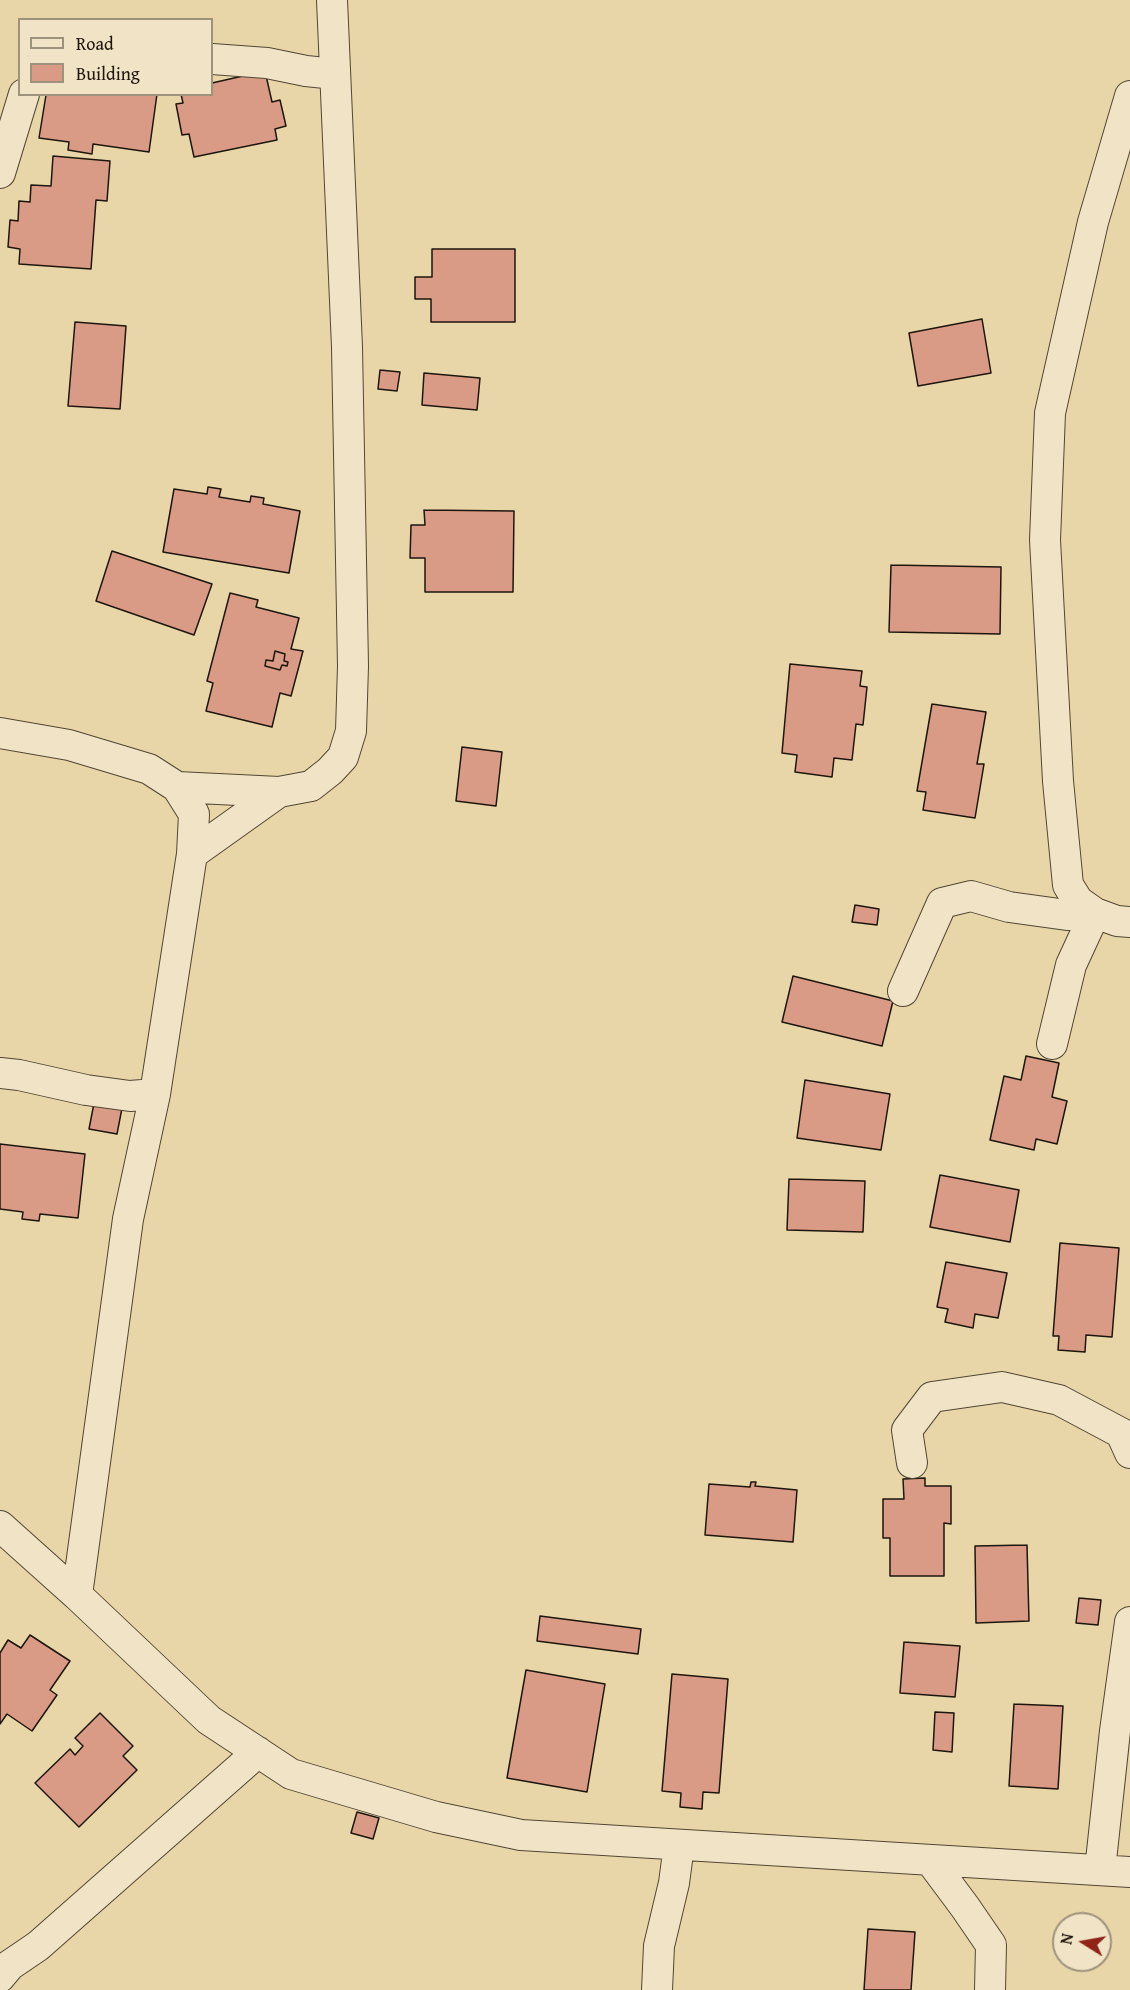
<!DOCTYPE html>
<style>
body{margin:0}
#map{position:relative;width:1130px;height:1990px;overflow:hidden;background:#e9d6a8;font-family:"Gentium Book Plus",serif}
canvas{display:block}
.legend{position:absolute;left:18px;top:18px;width:195px;height:78px;box-sizing:border-box;background:#f1e4c6;border:2px solid #9d927c;margin:0;padding:8px 10px;list-style:none;font-size:18px;color:#1e160d}
.legend li{display:flex;align-items:center;gap:12px;height:30px}
.legend b{width:30px;border:2px solid #9d927c}
.north{position:absolute;left:1052px;top:1912px;width:60px;height:60px;box-sizing:border-box;background:#f1e4c6;border:2px solid #9d927c;border-radius:50%;rotate:281deg;font-size:16px;font-weight:700;line-height:24px;text-align:center;color:#1e160d}
.north::after{content:'';display:block;margin:auto;width:21px;height:27px;background:#8f2418;clip-path:polygon(50% 0,100% 100%,50% 72%,0 100%)}
</style>
<div id="map">
<canvas width="1130" height="1990"></canvas>
<ul class="legend">
<li><b style="height:8px;background:#f1e4c6"></b>Road</li>
<li><b style="height:16px;background:#d99b85"></b>Building</li>
</ul>
<div class="north">N</div>
</div>
<script>
const context = document.querySelector('canvas').getContext('2d');
context.lineJoin = 'round';
function paint(path, color) { context.fillStyle = color; context.fill(path, 'evenodd'); }
const shape = rows => new Path2D(rows.map(r => 'M' + r).join(''));
function stroke(path, color, width, dash) { context.strokeStyle = color; context.lineWidth = width; context.lineCap = dash ? 'butt' : 'round'; context.setLineDash(dash || []); context.stroke(path); }
const building = shape([
 [265,71,272,102,280,100,286,126,275,129,277,140,194,157,189,134,182,135,176,104,183,103,181,94,212,94,212,83,265,71],
 [50,94,157,94,149,152,93,144,92,154,68,150,69,142,39,138,46,95,50,94],
 [53,156,110,161,107,201,96,200,91,269,19,264,20,249,8,247,10,220,18,221,19,201,30,202,31,185,51,186,53,156],
 [432,249,515,249,515,322,431,322,431,299,415,299,415,277,432,277,432,249],
 [982,319,991,373,918,386,909,333,982,319],
 [75,322,126,326,120,409,68,406,75,322],
 [380,370,400,372,397,391,378,389,380,370],
 [424,373,480,378,477,410,422,405,424,373],
 [208,487,221,489,219,497,250,502,251,496,264,498,263,504,300,511,289,573,163,552,174,489,207,494,208,487],
 [424,510,514,511,513,592,425,592,425,558,410,558,411,525,425,525,424,510],
 [112,551,212,584,194,635,96,601,112,551],
 [891,565,1001,567,1000,634,889,632,891,565],
 [230,593,258,600,256,607,299,618,291,649,303,651,291,696,280,693,272,727,206,711,213,683,207,681,230,593],
 [275,651,285,654,284,661,288,662,287,666,282,665,280,670,265,666,266,660,273,661,275,651],
 [275,651,285,654,284,661,288,662,287,666,282,665,280,670,265,666,266,660,273,661,275,651],
 [790,664,862,671,860,686,867,687,863,725,856,724,852,760,834,758,832,777,795,772,797,755,782,753,790,664],
 [932,704,986,712,977,764,984,764,975,818,923,810,926,792,917,791,932,704],
 [462,747,502,752,496,806,456,801,462,747],
 [855,905,879,909,877,925,852,922,855,905],
 [793,976,893,1001,882,1046,782,1022,793,976],
 [1026,1056,1059,1063,1052,1097,1067,1101,1057,1144,1036,1139,1034,1150,990,1140,1004,1076,1021,1080,1026,1056],
 [805,1080,890,1094,881,1150,797,1138,805,1080],
 [95,1098,123,1103,117,1134,89,1129,95,1098],
 [0,1144,85,1154,78,1218,40,1214,39,1221,22,1219,23,1212,0,1209,0,1144],
 [940,1175,1019,1190,1010,1242,930,1227,940,1175],
 [789,1179,865,1181,863,1232,787,1230,789,1179],
 [1060,1243,1119,1248,1112,1337,1086,1335,1085,1352,1058,1350,1059,1336,1053,1336,1060,1243],
 [946,1262,1007,1273,998,1318,975,1314,973,1328,945,1322,948,1309,937,1307,946,1262],
 [925,1478,925,1486,951,1486,951,1524,944,1523,944,1576,890,1576,890,1538,883,1538,883,1499,904,1499,903,1479,925,1478],
 [751,1482,756,1482,755,1486,797,1490,793,1542,705,1535,709,1484,750,1487,751,1482],
 [1027,1545,1029,1621,976,1623,975,1546,1027,1545],
 [1079,1598,1101,1600,1098,1625,1076,1623,1079,1598],
 [540,1616,641,1629,638,1654,537,1641,540,1616],
 [30,1635,70,1661,50,1690,57,1695,32,1731,7,1714,0,1724,0,1653,8,1640,21,1648,30,1635],
 [904,1642,960,1646,955,1697,900,1693,904,1642],
 [526,1670,605,1684,587,1792,507,1778,526,1670],
 [672,1674,728,1679,719,1793,703,1792,702,1809,680,1807,681,1793,662,1791,672,1674],
 [1014,1704,1063,1706,1058,1789,1009,1786,1014,1704],
 [935,1712,954,1713,952,1752,933,1750,935,1712],
 [100,1713,133,1746,123,1756,137,1770,79,1827,35,1783,70,1749,75,1755,83,1746,75,1738,100,1713],
 [357,1812,379,1818,373,1839,351,1833,357,1812],
 [868,1929,915,1932,911,1990,864,1990,868,1929]
]);
paint(building, '#d99b85');
stroke(building, '#1e160d', 1.5);
const minor = shape([
 [212,59,267,63,306,71,335,74],
 [1130,96,1093,222,1050,413,1045,540,1058,781,1068,885,1078,901,1095,913,1117,921,1130,922],
 [0,173,24,94],
 [0,733,69,745,149,769,177,787,194,814,192,854,155,1094,128,1219,77,1595],
 [177,787,279,792],
 [192,854,279,792,311,786,330,771,343,757,351,731,353,666,347,347,332,0],
 [903,991,942,903,971,896,1009,907,1067,915,1095,913,1071,965,1052,1044],
 [0,1073,19,1075,86,1090,130,1096,155,1094],
 [912,1463,907,1430,932,1397,1002,1387,1059,1400,1121,1433,1130,1453],
 [0,1526,77,1595,209,1720,291,1774,436,1817,521,1835,1130,1872],
 [930,1860,965,1907,991,1945,990,1990],
 [1100,1870,1115,1731,1130,1622],
 [0,1977,10,1965,38,1946,258,1752],
 [657,1990,659,1946,674,1883,679,1845]
]);
stroke(minor, '#514634', 32);
stroke(minor, '#f1e4c6', 30);
</script>
